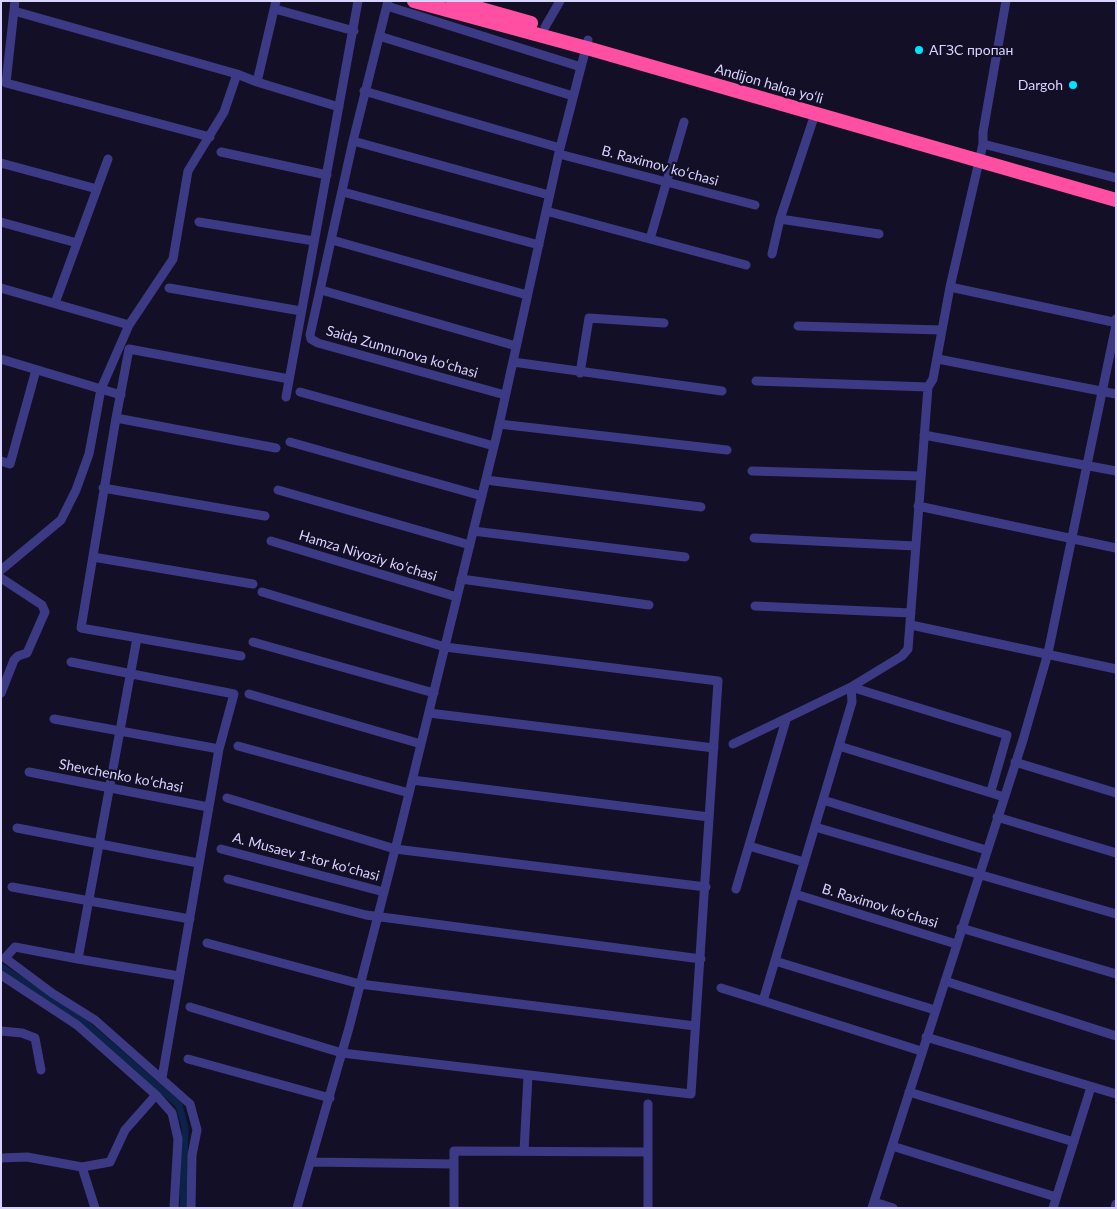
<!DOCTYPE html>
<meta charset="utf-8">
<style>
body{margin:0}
#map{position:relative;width:1117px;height:1209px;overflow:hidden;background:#130f26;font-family:Lato,sans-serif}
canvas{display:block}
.frame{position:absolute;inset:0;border:2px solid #d9d4ff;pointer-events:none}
</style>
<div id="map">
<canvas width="1117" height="1209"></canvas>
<div class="frame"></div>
</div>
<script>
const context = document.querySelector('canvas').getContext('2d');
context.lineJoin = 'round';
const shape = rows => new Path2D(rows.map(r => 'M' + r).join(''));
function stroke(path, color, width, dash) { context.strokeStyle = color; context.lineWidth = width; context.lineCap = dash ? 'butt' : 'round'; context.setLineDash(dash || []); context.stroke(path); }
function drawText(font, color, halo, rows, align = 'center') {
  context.font = font + ' Lato,sans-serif'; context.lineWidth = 4.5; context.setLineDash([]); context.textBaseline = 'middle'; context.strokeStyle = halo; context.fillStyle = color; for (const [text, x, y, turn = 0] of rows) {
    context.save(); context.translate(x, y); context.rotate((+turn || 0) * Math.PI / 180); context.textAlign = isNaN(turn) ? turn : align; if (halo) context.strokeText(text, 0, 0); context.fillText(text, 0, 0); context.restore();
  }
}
stroke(shape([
 [1,967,77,1016,179,1105,185,1128,183,1208]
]), '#0c2248', 7);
stroke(shape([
 [15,1,6,83,210,137],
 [388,1,353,141,549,195],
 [387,6,581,67],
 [275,9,354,31],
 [14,11,237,74],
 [545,27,560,1],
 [379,36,573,96],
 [257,82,276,1],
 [364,91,560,148],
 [353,141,310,335,311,339,318,343,505,395],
 [983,144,1116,178],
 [221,152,327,175],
 [559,154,755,205],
 [1,163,97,189],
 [343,192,539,245],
 [546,211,746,265],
 [780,219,879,234],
 [1,222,77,243],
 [199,222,314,241],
 [650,239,684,122],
 [332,240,527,295],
 [772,254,780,219,815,114],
 [950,287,1113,322,1116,319],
 [1,288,129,325],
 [169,288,301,311],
 [321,290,516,346],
 [55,303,108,159],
 [798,326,941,330],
 [1,359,121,395],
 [938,359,1116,394],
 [513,362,722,391],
 [580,373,589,318,664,323],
 [756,381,928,387],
 [300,392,494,446],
 [286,397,358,1],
 [116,418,81,628,241,656],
 [499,424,727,450],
 [924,435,1116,471],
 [290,442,482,496],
 [276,448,116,418,129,349,289,379],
 [1,461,10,464,36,370],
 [752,471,920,476],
 [486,480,701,507],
 [103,488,265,516],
 [278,490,470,545],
 [918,506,1116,548],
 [473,531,685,557],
 [754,538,915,546],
 [271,541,457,597],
 [93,557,253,584],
 [1,570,61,520,76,490,89,454,101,389,129,325,173,259,188,171,224,112,237,74,257,82,339,107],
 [1,578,42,605,45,612,27,653,18,656,14,660,1,693],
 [461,579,649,605],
 [755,606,911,613],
 [911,625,1116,669],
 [137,638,78,959,179,976],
 [253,642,434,693],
 [71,662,234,694,219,749,162,1078],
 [249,694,421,744],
 [429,713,714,748],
 [54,719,219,749],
 [733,744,851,687,1007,735,991,791],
 [238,746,409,793],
 [839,746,1004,797],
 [1015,762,1116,793],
 [29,772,208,807],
 [412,780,709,817],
 [227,798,395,849,706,887],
 [823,800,986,850],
 [997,817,1116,853],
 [815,827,1116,914],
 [17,828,198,863],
 [749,846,804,862],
 [221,849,384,892],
 [228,879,366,915,701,959],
 [12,887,190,919],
 [736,889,786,720],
 [795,894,956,944],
 [961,928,1116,974],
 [207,943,360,984,695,1026],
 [78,959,15,947,5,958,52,993,95,1020,190,1104,197,1130,192,1155,191,1208],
 [775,961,935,1010],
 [1,975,77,1025,156,1095],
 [945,981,1116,1036],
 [721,988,763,1001],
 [190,1007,342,1053,691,1094,718,681,445,647,262,592],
 [1,1031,22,1033,35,1038,41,1070],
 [926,1037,1116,1094],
 [921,1051,763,1001,852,702,851,687,902,656,908,649,928,387,933,379,950,287,983,144,983,132,1006,1],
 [188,1059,330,1098],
 [909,1092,1074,1142],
 [648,1104,648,1208],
 [892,1146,1056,1197],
 [524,1151,528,1076],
 [1,1158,27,1157,82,1167,110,1162,125,1130,156,1095,172,1113,178,1139,174,1208],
 [311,1162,454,1164],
 [82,1167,95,1208],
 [874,1202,893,1208],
 [297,1208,349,1028,399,834,497,434,560,148,588,40],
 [454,1208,454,1151,648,1152],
 [872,1208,1023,740,1048,653,1116,325],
 [1053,1208,1091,1087],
 [1115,1208,1116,1204]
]), '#3d3a85', 9);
stroke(shape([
 [414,1,594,50,1116,200],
 [453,1,531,23]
]), '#ff4fa3', 14);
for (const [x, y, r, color] of [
 [919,50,5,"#00e5ff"],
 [1073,85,5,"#00e5ff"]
]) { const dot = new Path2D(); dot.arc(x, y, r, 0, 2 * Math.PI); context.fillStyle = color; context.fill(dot); stroke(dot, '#130f26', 2); }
drawText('14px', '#d9d4ff', '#130f26', [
 ["АГЗС пропан",929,50],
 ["Dargoh",1063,85,"right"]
], 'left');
drawText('14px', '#d9d4ff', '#130f26', [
 ["Andijon halqa yo‘li",769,84,16],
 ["B. Raximov koʻchasi",660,166,15],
 ["Saida Zunnunova koʻchasi",402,352,16],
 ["Hamza Niyoziy koʻchasi",368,556,17],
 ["Shevchenko koʻchasi",121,776,11],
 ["A. Musaev 1-tor koʻchasi",306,857,15],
 ["B. Raximov koʻchasi",880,906,17]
]);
</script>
